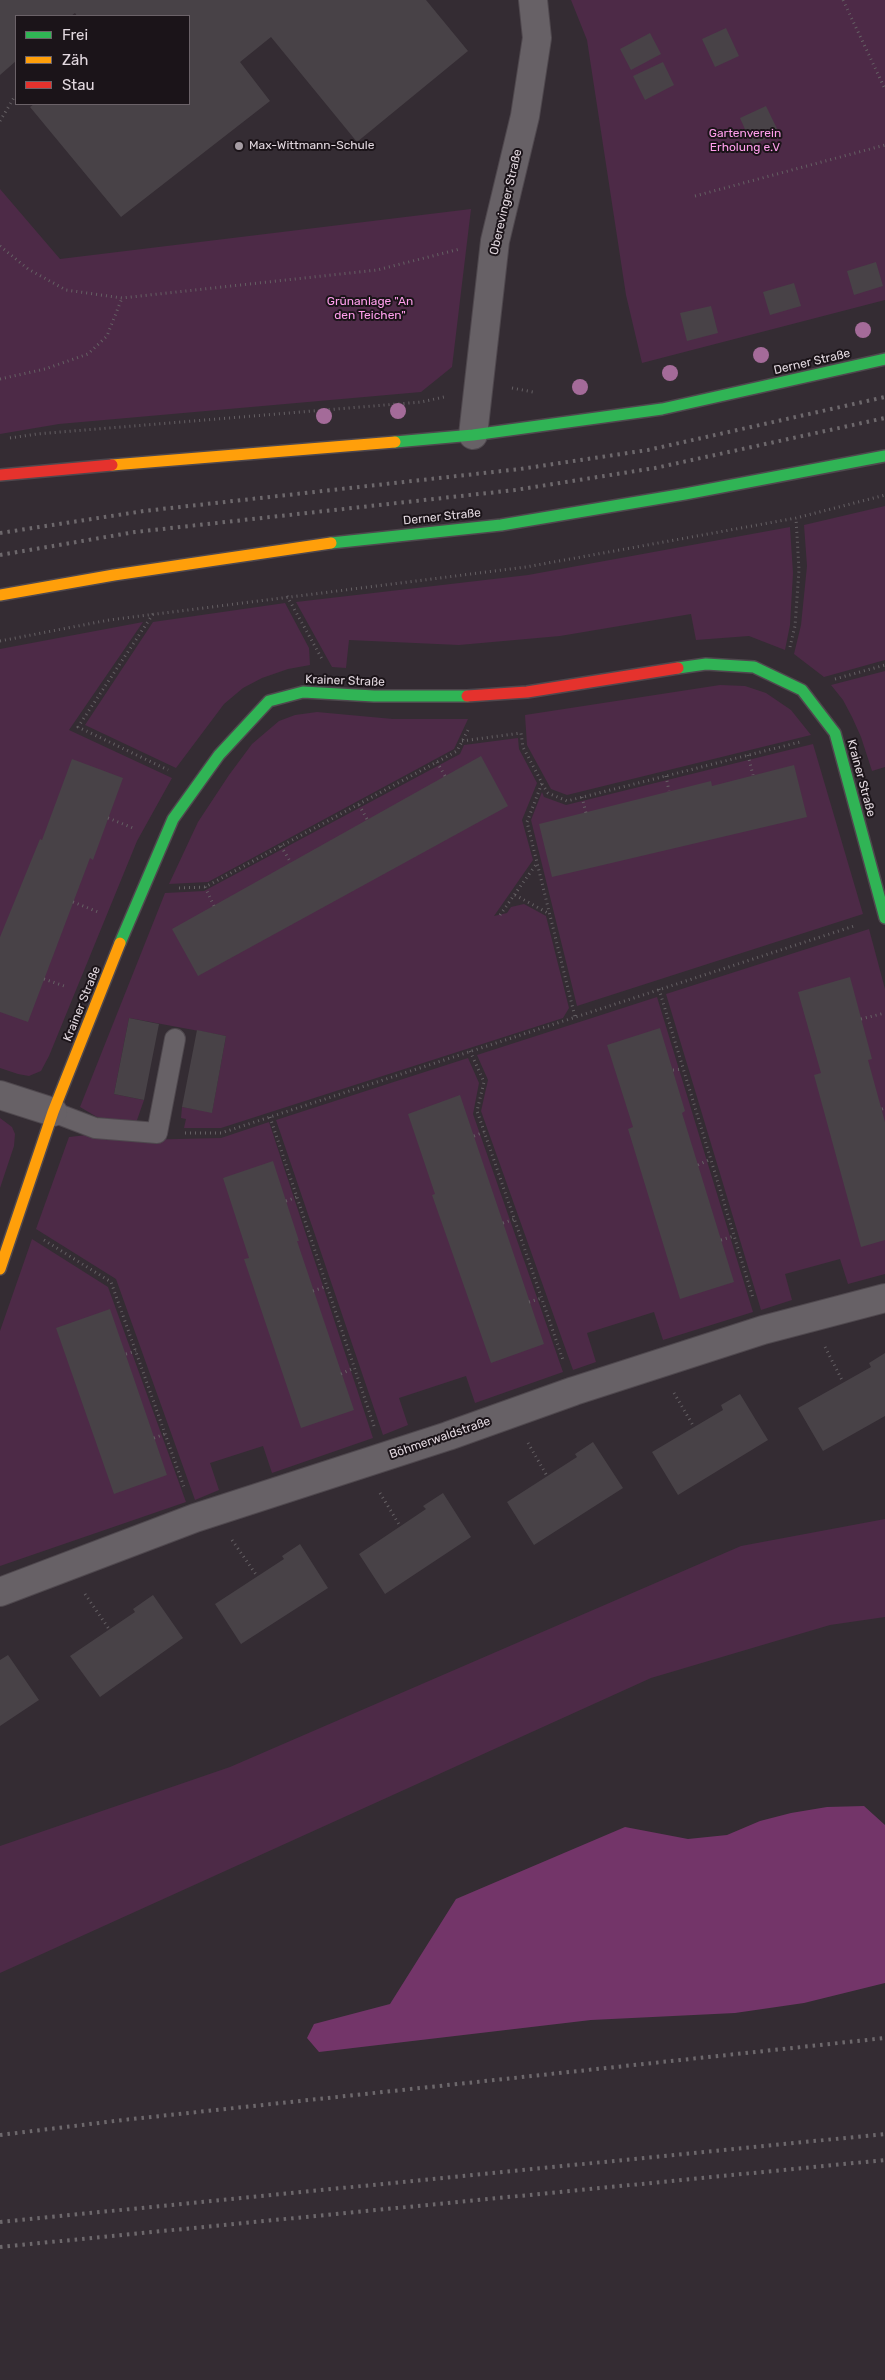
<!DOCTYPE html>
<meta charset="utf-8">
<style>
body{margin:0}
#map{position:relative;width:885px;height:2380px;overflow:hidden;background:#342c33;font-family:Rubik,sans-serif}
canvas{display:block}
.legend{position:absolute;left:15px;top:15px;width:175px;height:90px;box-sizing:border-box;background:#1b1419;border:1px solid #6b6268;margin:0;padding:6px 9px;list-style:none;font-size:15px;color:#e2d8df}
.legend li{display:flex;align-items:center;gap:10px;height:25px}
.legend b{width:25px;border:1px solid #6b6268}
</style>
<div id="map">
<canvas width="885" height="2380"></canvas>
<ul class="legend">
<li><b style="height:6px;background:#30b455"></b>Frei</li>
<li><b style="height:6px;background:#ff9f0a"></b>Zäh</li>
<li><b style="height:6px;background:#e5322d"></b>Stau</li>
</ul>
</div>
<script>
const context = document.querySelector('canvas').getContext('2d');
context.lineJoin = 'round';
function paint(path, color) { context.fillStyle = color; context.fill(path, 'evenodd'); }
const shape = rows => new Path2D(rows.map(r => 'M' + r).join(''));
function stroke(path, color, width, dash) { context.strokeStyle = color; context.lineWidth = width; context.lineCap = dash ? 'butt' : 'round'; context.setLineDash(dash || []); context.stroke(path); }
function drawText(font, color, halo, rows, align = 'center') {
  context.font = font + ' Rubik,sans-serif'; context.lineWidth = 4; context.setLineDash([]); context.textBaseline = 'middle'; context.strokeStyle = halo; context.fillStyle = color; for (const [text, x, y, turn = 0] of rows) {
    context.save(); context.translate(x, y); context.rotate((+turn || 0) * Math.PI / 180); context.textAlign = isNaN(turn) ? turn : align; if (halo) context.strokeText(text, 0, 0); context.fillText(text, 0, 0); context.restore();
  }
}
paint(shape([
 [571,0,885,0,885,300,642,363,626,295,587,40],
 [0,189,60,259,471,209,452,367,421,392,59,424,0,434],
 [885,506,885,660,824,677,794,654,801,625,807,566,804,525],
 [790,527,793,573,790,625,785,650,749,636,696,640,691,614,560,636,459,645,349,640,346,668,332,667,296,602,528,575],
 [285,603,309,648,310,665,288,669,262,678,243,688,224,704,176,768,85,725,153,622],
 [143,622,69,730,172,778,137,841,49,1056,41,1071,29,1076,18,1074,0,1068,0,649],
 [885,671,885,767,872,771,861,737,852,717,843,700,831,685],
 [720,685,745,686,766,693,791,710,811,735,567,795,551,789,527,745,525,715],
 [317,712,393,719,468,719,454,749,208,882,169,884,198,822,229,775,252,744,279,721,295,715],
 [518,738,519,749,537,783,522,820,533,860,494,916,507,913,511,907,524,904,546,916,569,1008,563,1018,221,1128,184,1128,186,1119,181,1118,182,1107,212,1112,226,1036,129,1018,114,1094,144,1100,136,1123,97,1117,80,1107,165,893,204,891,460,754,464,745],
 [813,744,863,914,577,1006,531,820,542,792,544,797,566,805],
 [869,929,885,989,885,1274,848,1284,840,1259,785,1274,792,1300,761,1310,666,994],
 [657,997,753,1312,663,1340,654,1312,587,1333,596,1362,573,1370,481,1111,488,1080,477,1055],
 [468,1058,479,1083,473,1114,563,1372,475,1403,466,1376,399,1398,408,1425,383,1435,276,1120],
 [0,1118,12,1127,15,1134,14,1146,0,1188],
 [269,1122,373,1438,272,1473,263,1446,210,1463,219,1490,195,1500,116,1279,36,1229,69,1137,96,1134,135,1140,221,1138],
 [32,1239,108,1287,186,1502,0,1566,0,1331],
 [885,1519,885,1617,830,1625,651,1678,0,1973,0,1846,230,1767,741,1546]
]), '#4d2a47');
paint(shape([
 [864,1806,885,1825,885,1983,804,2003,735,2013,591,2020,319,2052,307,2038,314,2024,390,2004,456,1899,625,1827,688,1839,727,1835,760,1821,791,1813,827,1807]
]), '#733569');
paint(shape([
 [0,0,426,0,468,51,357,142,271,37,240,62,270,101,121,217,30,107,34,104,189,104,189,16,77,16,75,13,71,16,16,16,16,61,0,75],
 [726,28,739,56,715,67,702,39],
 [650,33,661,54,631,70,620,49],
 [663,62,674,85,645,100,633,76],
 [766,106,779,133,752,145,740,118],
 [876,262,883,286,854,295,847,271],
 [794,283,801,306,770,315,763,292],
 [711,306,718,333,687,341,680,313],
 [481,756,508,806,198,976,172,929],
 [72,759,123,778,93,860,90,858,28,1022,0,1012,0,937,40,839,42,840],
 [794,765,807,817,552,877,539,824,711,781,712,786],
 [850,977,872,1059,868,1060,885,1122,885,1240,861,1247,814,1075,821,1073,798,992],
 [129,1018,159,1024,144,1100,114,1094],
 [660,1028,685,1111,682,1113,734,1282,680,1299,628,1129,633,1127,607,1045],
 [197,1030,226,1036,212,1113,182,1107],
 [460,1095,544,1344,491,1363,432,1195,435,1194,408,1114],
 [273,1161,299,1241,297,1241,354,1410,301,1428,244,1259,249,1258,223,1178],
 [110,1309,167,1475,114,1494,56,1328],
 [885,1353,885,1416,823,1451,798,1408,871,1367,869,1363],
 [740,1394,768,1440,678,1495,652,1452,723,1410,721,1405],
 [593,1442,623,1488,534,1545,507,1502,577,1457,575,1454],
 [443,1493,471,1537,385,1594,359,1554,426,1509,423,1506],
 [300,1544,328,1588,241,1644,215,1604,284,1559,282,1556],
 [153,1595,183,1638,100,1697,70,1656,135,1612,133,1609],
 [8,1655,39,1700,0,1726,0,1660]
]), '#484247');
const lane = shape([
 [53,1112,95,1128,157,1133,175,1039]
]);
const street = shape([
 [473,435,495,241,525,116,537,38,533,0],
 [0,1095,53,1112],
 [0,1592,195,1518,448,1436,574,1391,763,1330,885,1298]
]);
const fast = shape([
 [395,442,473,435,662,409,885,359],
 [331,543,501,525,685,494,885,456],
 [678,668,706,664,754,667,802,690,835,733,885,918],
 [120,943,173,819,219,755,269,701,303,692,374,696,467,696]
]);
const slow = shape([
 [112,465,395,442],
 [0,595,114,575,331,543],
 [0,1269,53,1112,120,943]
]);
const jam = shape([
 [0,475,112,465],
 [467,696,527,692,678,668]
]);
stroke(lane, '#4f484e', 22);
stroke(street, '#4f484e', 30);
stroke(fast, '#4f484e', 14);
stroke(slow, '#4f484e', 14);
stroke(jam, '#4f484e', 14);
stroke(shape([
 [843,0,885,89],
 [0,121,15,96],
 [695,196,885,145],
 [0,246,28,269,66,290,122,298,377,270,460,249],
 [0,379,45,369,88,354,107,336,122,298],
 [512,388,533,392],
 [10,438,37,434,421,402,444,397],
 [287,596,322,659],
 [153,614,78,727,168,770],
 [0,641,109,620,526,567,796,518,885,495],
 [790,647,795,626,799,570,796,518],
 [835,679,885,665],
 [462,741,521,733,523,747,542,783,527,822,575,1017],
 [748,755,753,775],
 [437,762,445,776],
 [666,776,669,791],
 [542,784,548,793,567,801,800,742],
 [582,797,586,813],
 [359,805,367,819],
 [108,818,133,828],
 [281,846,291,863],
 [205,887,214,906],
 [179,888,205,887,437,762,457,751,468,730],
 [515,895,548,913],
 [73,902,98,912],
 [500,915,537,863],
 [44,979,67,987],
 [659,989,753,1298],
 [861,1019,885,1013],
 [470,1051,484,1082,477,1111,563,1360],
 [673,1070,683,1069],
 [882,1109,885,1108],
 [270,1117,374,1426],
 [185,1133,221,1133,854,926],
 [474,1136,484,1132],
 [698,1165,711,1159],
 [286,1201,297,1197],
 [503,1223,515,1219],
 [44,1240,111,1282,184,1487],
 [721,1240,734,1236],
 [313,1291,327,1286],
 [529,1302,542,1298],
 [825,1347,843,1382],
 [126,1354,136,1351],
 [341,1374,354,1368],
 [674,1393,694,1427],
 [154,1438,165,1434],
 [528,1443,547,1476],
 [380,1493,400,1526],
 [232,1540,257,1576],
 [85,1594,109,1629]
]), '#656064', 3, [1, 4]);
stroke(lane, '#676166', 20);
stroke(street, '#676166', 28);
stroke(fast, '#30b455', 11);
stroke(slow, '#ff9f0a', 11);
stroke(jam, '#e5322d', 11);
stroke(shape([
 [0,533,144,511,520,469,648,450,885,397],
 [0,555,135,532,515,490,655,468,885,418],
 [0,2135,123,2120,885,2038],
 [0,2222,885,2134],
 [0,2247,885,2160]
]), '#6d686c', 4, [2.5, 5]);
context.fillStyle = '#a46b99';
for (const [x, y] of [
 [863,330],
 [761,355],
 [670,373],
 [580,387],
 [398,411],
 [324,416]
]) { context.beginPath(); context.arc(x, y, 8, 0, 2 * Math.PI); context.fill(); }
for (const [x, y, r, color] of [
 [239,146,5,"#a59ca3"]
]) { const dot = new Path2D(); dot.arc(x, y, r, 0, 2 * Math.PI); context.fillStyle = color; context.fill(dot); stroke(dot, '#1b1419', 2); }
drawText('12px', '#ff9fec', '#1b1419', [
 ["Gartenverein",745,134],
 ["Erholung e.V",745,148],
 ["Grünanlage \"An",370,302],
 ["den Teichen\"",370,316]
]);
drawText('12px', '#e2d8df', '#1b1419', [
 ["Max-Wittmann-Schule",249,146]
], 'left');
drawText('12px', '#e2d8df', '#1b1419', [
 ["Oberevinger Straße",506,202,-77],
 ["Derner Straße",812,362,-13],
 ["Derner Straße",442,517,-6],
 ["Krainer Straße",345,681,2],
 ["Krainer Straße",861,778,75],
 ["Krainer Straße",82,1004,-68],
 ["Böhmerwaldstraße",440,1438,-19]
]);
</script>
